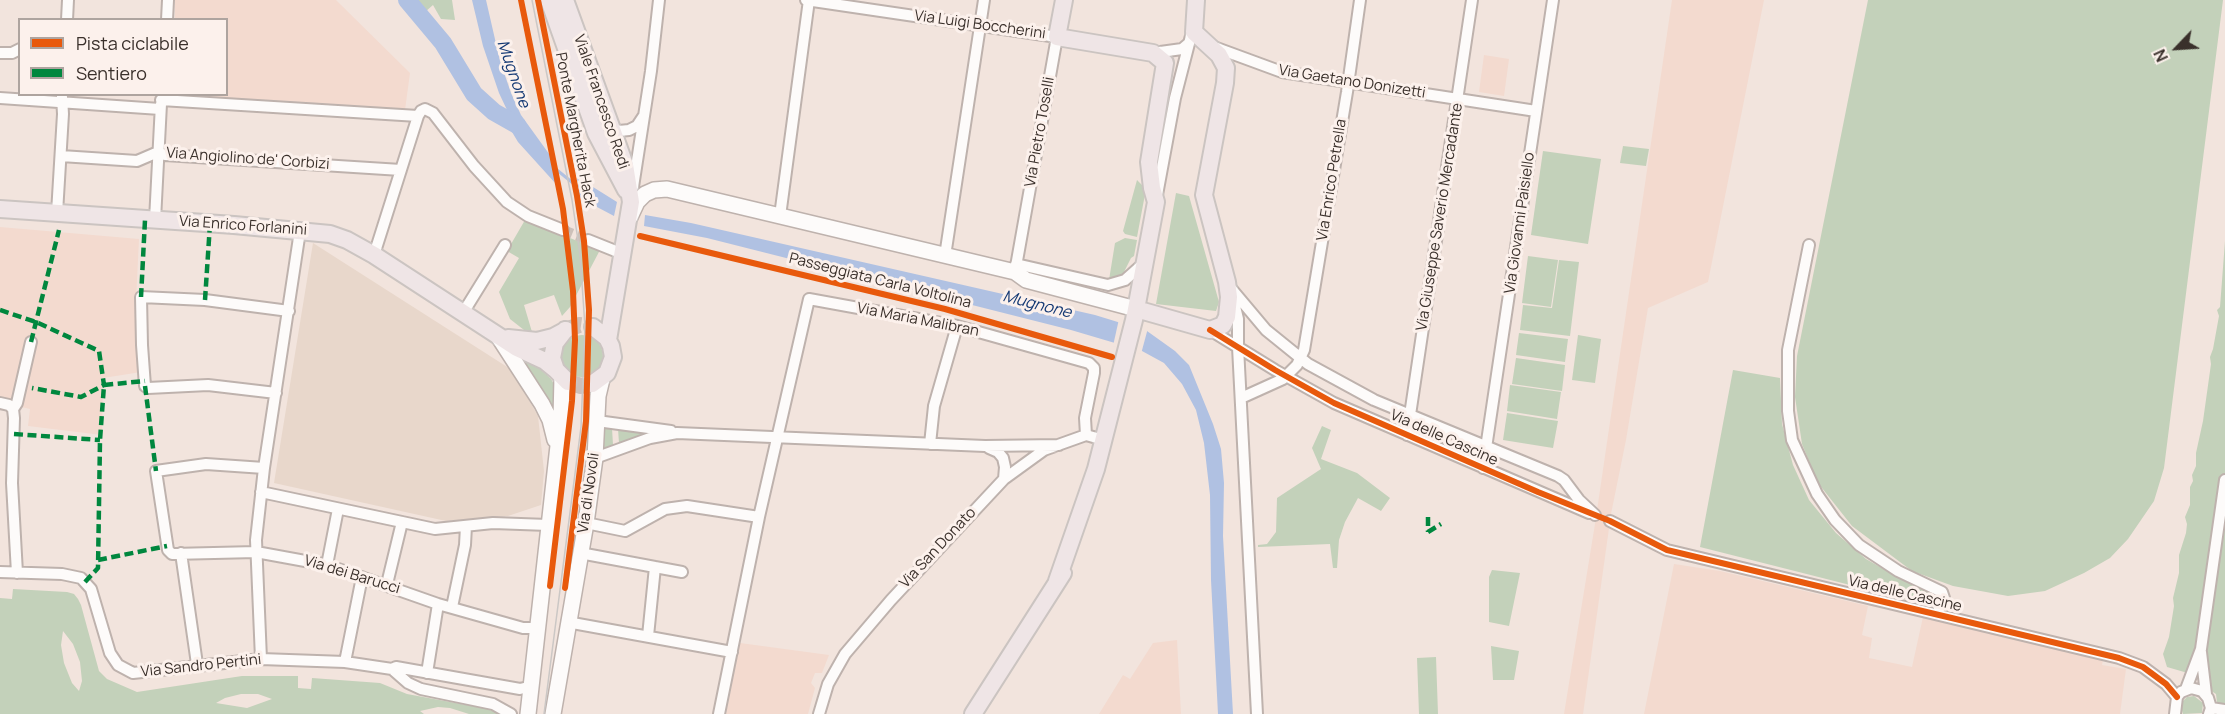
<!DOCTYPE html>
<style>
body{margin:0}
#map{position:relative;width:2225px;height:714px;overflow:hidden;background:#f2e4dd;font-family:Manrope,sans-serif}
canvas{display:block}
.legend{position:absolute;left:18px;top:18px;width:210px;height:78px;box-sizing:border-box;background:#fcf1ec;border:2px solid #aea49f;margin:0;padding:8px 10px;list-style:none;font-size:18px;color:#3a302b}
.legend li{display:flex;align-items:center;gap:12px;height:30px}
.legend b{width:30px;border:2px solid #aea49f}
.north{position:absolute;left:2147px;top:18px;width:60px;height:60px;-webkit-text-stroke:4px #fcf1ec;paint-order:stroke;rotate:245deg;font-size:16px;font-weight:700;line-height:24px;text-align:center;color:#3a302b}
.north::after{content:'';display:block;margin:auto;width:21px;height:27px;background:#3a302b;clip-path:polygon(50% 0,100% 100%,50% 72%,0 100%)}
</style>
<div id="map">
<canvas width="2225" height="714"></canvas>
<ul class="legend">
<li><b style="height:8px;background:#e8590c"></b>Pista ciclabile</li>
<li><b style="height:8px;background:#00873e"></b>Sentiero</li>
</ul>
<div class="north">N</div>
</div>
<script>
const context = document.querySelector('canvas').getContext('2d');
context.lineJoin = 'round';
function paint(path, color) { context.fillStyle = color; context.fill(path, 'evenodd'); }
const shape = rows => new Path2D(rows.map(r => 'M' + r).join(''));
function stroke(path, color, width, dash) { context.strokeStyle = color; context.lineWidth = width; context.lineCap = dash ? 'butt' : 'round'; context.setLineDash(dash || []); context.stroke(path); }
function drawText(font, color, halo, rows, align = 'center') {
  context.font = font + ' Manrope,sans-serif'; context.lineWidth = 6; context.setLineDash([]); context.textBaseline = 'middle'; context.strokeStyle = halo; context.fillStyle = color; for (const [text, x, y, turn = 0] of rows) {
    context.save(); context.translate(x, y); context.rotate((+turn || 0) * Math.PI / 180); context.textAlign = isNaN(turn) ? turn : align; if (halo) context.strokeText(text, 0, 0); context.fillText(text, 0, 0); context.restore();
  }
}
paint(shape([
 [313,243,512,370,538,416,544,471,541,505,508,516,446,521,274,483]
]), '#e8d7cb');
paint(shape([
 [175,0,336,0,410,73,405,110,171,96,226,94,226,20,175,19],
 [1672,0,1764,0,1708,282,1648,308,1626,440,1611,514,1583,714,1564,714,1595,524],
 [1484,55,1509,59,1504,96,1479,92],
 [0,227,139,239,135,322,141,372,103,378,102,435,28,426,30,409,0,402],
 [1674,564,1720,571,1868,606,1862,635,1872,638,1869,658,1912,667,1923,617,2103,660,2102,665,2126,669,2120,714,1644,714],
 [1177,640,1181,714,1099,714,1123,675,1130,679,1153,643],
 [740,643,829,655,822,673,815,673,811,683,815,688,808,714,726,714]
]), '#f3dacf');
paint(shape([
 [412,0,452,0,455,20,441,19,433,5,425,12],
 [1868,0,2223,0,2164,468,2154,501,2128,539,2110,558,2084,573,2045,591,2008,596,1953,586,1912,571,1852,526,1818,483,1802,444,1795,397,1797,356],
 [1623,146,1649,149,1646,166,1620,163],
 [1543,151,1601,159,1588,244,1531,235],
 [1137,180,1146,189,1137,237,1125,234,1123,231],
 [1176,193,1189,196,1219,302,1216,311,1156,304],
 [525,220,600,250,570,307,562,316,554,295,524,305,532,332,524,330,510,319,499,292,519,258,507,251],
 [1125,238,1137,240,1134,256,1131,258,1123,274,1117,278,1109,280,1115,243],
 [2225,241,2225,704,2217,703,2216,694,2202,685,2198,676,2167,667,2163,654,2169,637,2174,606,2173,598,2179,573,2179,555,2186,533,2187,524,2185,517,2190,505,2190,487,2193,481,2192,475,2196,466,2196,453,2203,421,2211,364,2210,357,2213,349,2219,316,2217,310,2220,307],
 [1528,256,1558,260,1551,307,1522,303],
 [1559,260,1579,262,1570,336,1520,330,1523,305,1552,308],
 [1519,333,1568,339,1565,362,1516,355],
 '561 356a21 21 0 1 1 42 0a21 21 0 1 1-42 0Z',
 [1578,335,1601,339,1595,383,1572,380],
 [1516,358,1565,365,1562,391,1512,384],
 [524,359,535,364,551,379,555,386,555,419,520,362],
 [1733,370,1780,378,1782,424,1793,465,1809,500,1836,533,1866,559,1894,575,1939,595,1937,607,1700,547],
 [1510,385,1561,392,1557,419,1507,411],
 [1507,413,1558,421,1553,448,1503,440],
 [1322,426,1331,430,1321,459,1357,473,1390,498,1381,511,1358,498,1345,522,1339,540,1337,568,1333,568,1330,544,1258,547,1258,545,1267,544,1276,532,1277,498,1321,469,1312,448],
 [604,428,612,428,613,445,604,449],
 [618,429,647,433,619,443],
 [1492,570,1520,573,1509,626,1489,622,1489,577],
 [13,589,67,592,74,594,78,599,81,605,99,671,107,679,137,692,242,676,298,676,298,688,311,689,312,678,380,683,407,694,488,709,499,714,469,714,450,708,438,707,420,711,424,714,0,714,0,598,12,599],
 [63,631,73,644,80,662,82,681,79,691,72,683,64,663,61,645],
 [241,694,258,694,272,699,247,708,216,703,225,698],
 [1491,646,1519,651,1514,680,1493,680],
 [1436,657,1438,714,1419,714,1417,658],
 [2194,696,2203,703,2202,713,2183,714,2181,707,2183,701,2187,697]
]), '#c3d1ba');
paint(shape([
 [472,0,486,0,500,61,511,93,521,115,552,158,556,184,518,142,512,132,507,110,499,93,483,46],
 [577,177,617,202,614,216,580,198],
 [645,215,691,223,1095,315,1147,331,1175,351,1189,365,1213,424,1221,449,1224,483,1223,536,1233,714,1218,714,1211,580,1210,495,1204,443,1196,410,1182,384,1164,363,1142,351,1071,330,707,238,644,226]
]), '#b0c1e2');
paint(shape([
 [1119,319,1148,328,1141,354,1113,346]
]), '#f2e4dd');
stroke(shape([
 [552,166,579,188]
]), '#b0c1e2', 3);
stroke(shape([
 [407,0,443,43,474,94,494,112,517,125]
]), '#b0c1e2', 18);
stroke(shape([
 [563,230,588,240]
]), '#cdc0b9', 10, [10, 5]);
stroke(shape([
 [566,330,579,325,593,327],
 [568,382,581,386,592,384]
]), '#cdc0b9', 16, [16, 8]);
const street = shape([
 [806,0,1057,37,1015,272],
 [67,20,68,0],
 [167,20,168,0],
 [1214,47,1282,72,1536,111],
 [0,53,12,53,20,49],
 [1153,53,1182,49,1189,43],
 [0,98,160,109],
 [161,100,418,116],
 [609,126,619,131,629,130,637,126,643,117],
 [61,156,137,161,158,152,165,155,401,170],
 [633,187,651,71,659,0],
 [1157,195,1175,98,1193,28],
 [57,213,63,114,62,97],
 [780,216,809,0],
 [155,220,161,104],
 [588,240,623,254],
 [1809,245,1788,350,1788,411,1792,440,1817,494,1835,520,1859,545,1898,571,1942,592,1944,598,1937,614],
 [374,255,418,116,421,111,425,109,433,113,474,166,507,202,528,216,563,230],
 [945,256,984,0],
 [1016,264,1108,285,1125,280,1144,263],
 [1229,286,1266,330,1308,364,1374,400,1558,476,1564,480,1579,500,1595,515],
 [1232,294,1238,319,1238,347,1257,714],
 [463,313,505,245],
 [1210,330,1275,370,1334,403,1589,513],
 [276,393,208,385,148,388,145,386,142,345,141,297,205,300,289,311],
 [1241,398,1283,379,1297,365,1304,350,1347,92,1360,0],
 [0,403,9,405,13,409],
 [597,421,671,431],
 [1407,435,1472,0],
 [930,444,934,406,957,326],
 [989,448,998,452,1003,458,1005,467,1004,479],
 [595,458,650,438,677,433,985,446,1059,445],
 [264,468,206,464,156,471,168,550,172,554,256,552,327,565,438,604,523,628,536,628],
 [1483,468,1553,0],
 [261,492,435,529,493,523,548,525],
 [1610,521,1667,550,2119,658,2143,667,2166,684,2177,697],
 [586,523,625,531,665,509,687,506,759,517],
 [181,553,197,664],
 [580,553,655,567,648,636],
 [327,565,338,509],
 [655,567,682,572],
 [0,572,62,574,81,578,91,589,110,653,118,665,133,673,261,659,345,662,392,669,396,667,520,689,528,687,531,680],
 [17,573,12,483,14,418,13,409,17,403,31,342],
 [387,584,402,522],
 [452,607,465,545,466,526],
 [567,622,732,652],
 [2201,652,2206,694],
 [261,659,256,540,264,468,300,231],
 [345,662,362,577],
 [392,669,408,683,421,689,493,704,511,714],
 [427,673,438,604],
 [2186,689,2201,649,2225,480],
 [2211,708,2225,710],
 [719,714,759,517,809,299,957,326,1089,363,1094,368,1094,373,1085,418,1086,435],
 [819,714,828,684,845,654,891,600,1004,479,1044,450,1086,435,1104,440],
 [2175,714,2177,697,2181,692,2191,688,2202,691,2208,698,2211,708,2209,714]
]);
const secondary = shape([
 [630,217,637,202,645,194,654,190,667,189,1015,272,1026,280,1136,309],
 [498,336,542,404,550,420,555,440],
 [528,714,561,419,562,377],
 [553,714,586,523,595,458,598,396,602,379]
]);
const primary = shape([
 [549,0,596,133,626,190],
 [565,0,625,165,631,202,608,340],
 [0,209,234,225,330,234,347,240,374,255,517,348,545,361,556,370],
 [1136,309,1210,330,1223,325,1227,317,1229,297,1227,282,1204,195,1225,83,1226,68,1219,55,1194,32,1196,0],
 [565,330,555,343,552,358,556,370,568,382],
 [508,338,537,341,553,337,566,330],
 [592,384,607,373,613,357,611,346,607,338,593,327],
 [1057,581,1096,469,1134,320,1156,202,1152,188,1149,162,1165,63,1153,53,1057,37,1064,0],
 [973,714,1063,573]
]);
stroke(street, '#beb2ad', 14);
stroke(secondary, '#beb2ad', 18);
stroke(primary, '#cbc4c1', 20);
stroke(street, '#fdfbfa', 10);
stroke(secondary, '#fdfbfa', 15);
stroke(primary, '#efe5e6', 16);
stroke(shape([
 [532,0,572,200,580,254,585,327,581,427,544,714]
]), '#cbc7c5', 1.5);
stroke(shape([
 [141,297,145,220],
 [205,300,210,224],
 [0,310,36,322,99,351,104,385,81,397,32,388],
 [31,342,59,230],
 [145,386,156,471],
 [14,434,100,440],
 [1428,517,1428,532],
 [1428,532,1441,524],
 [98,560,167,546],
 [85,582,98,568,100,440,104,385,145,381]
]), '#00873e', 4.5, [9, 4.5]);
stroke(shape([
 [521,0,563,209,573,291,575,340,572,401,550,586],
 [538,0,577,196,584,241,589,310,586,421,565,588],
 [640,236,945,309,1112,357],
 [1210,330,1275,370,1334,403,1538,492,1610,521,1667,550,2119,658,2143,667,2166,684,2177,697]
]), '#e8590c', 6);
drawText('15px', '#3a302b', '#fcf1ec', [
 ["Via Luigi Boccherini",980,25,8],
 ["Via Gaetano Donizetti",1352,82,9],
 ["Viale Francesco Redi",601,102,71],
 ["Ponte Margherita Hack",575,130,79],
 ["Via Pietro Toselli",1040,132,-80],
 ["Via Angiolino de' Corbizi",248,159,4],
 ["Via Enrico Petrella",1332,180,-81],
 ["Via Giuseppe Saverio Mercadante",1440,217,-81],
 ["Via Giovanni Paisiello",1520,223,-82],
 ["Via Enrico Forlanini",243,226,4],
 ["Passeggiata Carla Voltolina",880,281,14],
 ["Via Maria Malibran",918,320,11],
 ["Via delle Cascine",1444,438,24],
 ["Via di Novoli",589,493,-82],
 ["Via San Donato",938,548,-47],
 ["Via dei Barucci",352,575,17],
 ["Via delle Cascine",1905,594,13],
 ["Via Sandro Pertini",201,666,-6]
]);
drawText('italic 16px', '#143974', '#fcf1ec', [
 ["Mugnone",513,74,71],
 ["Mugnone",1037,305,14]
]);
</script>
